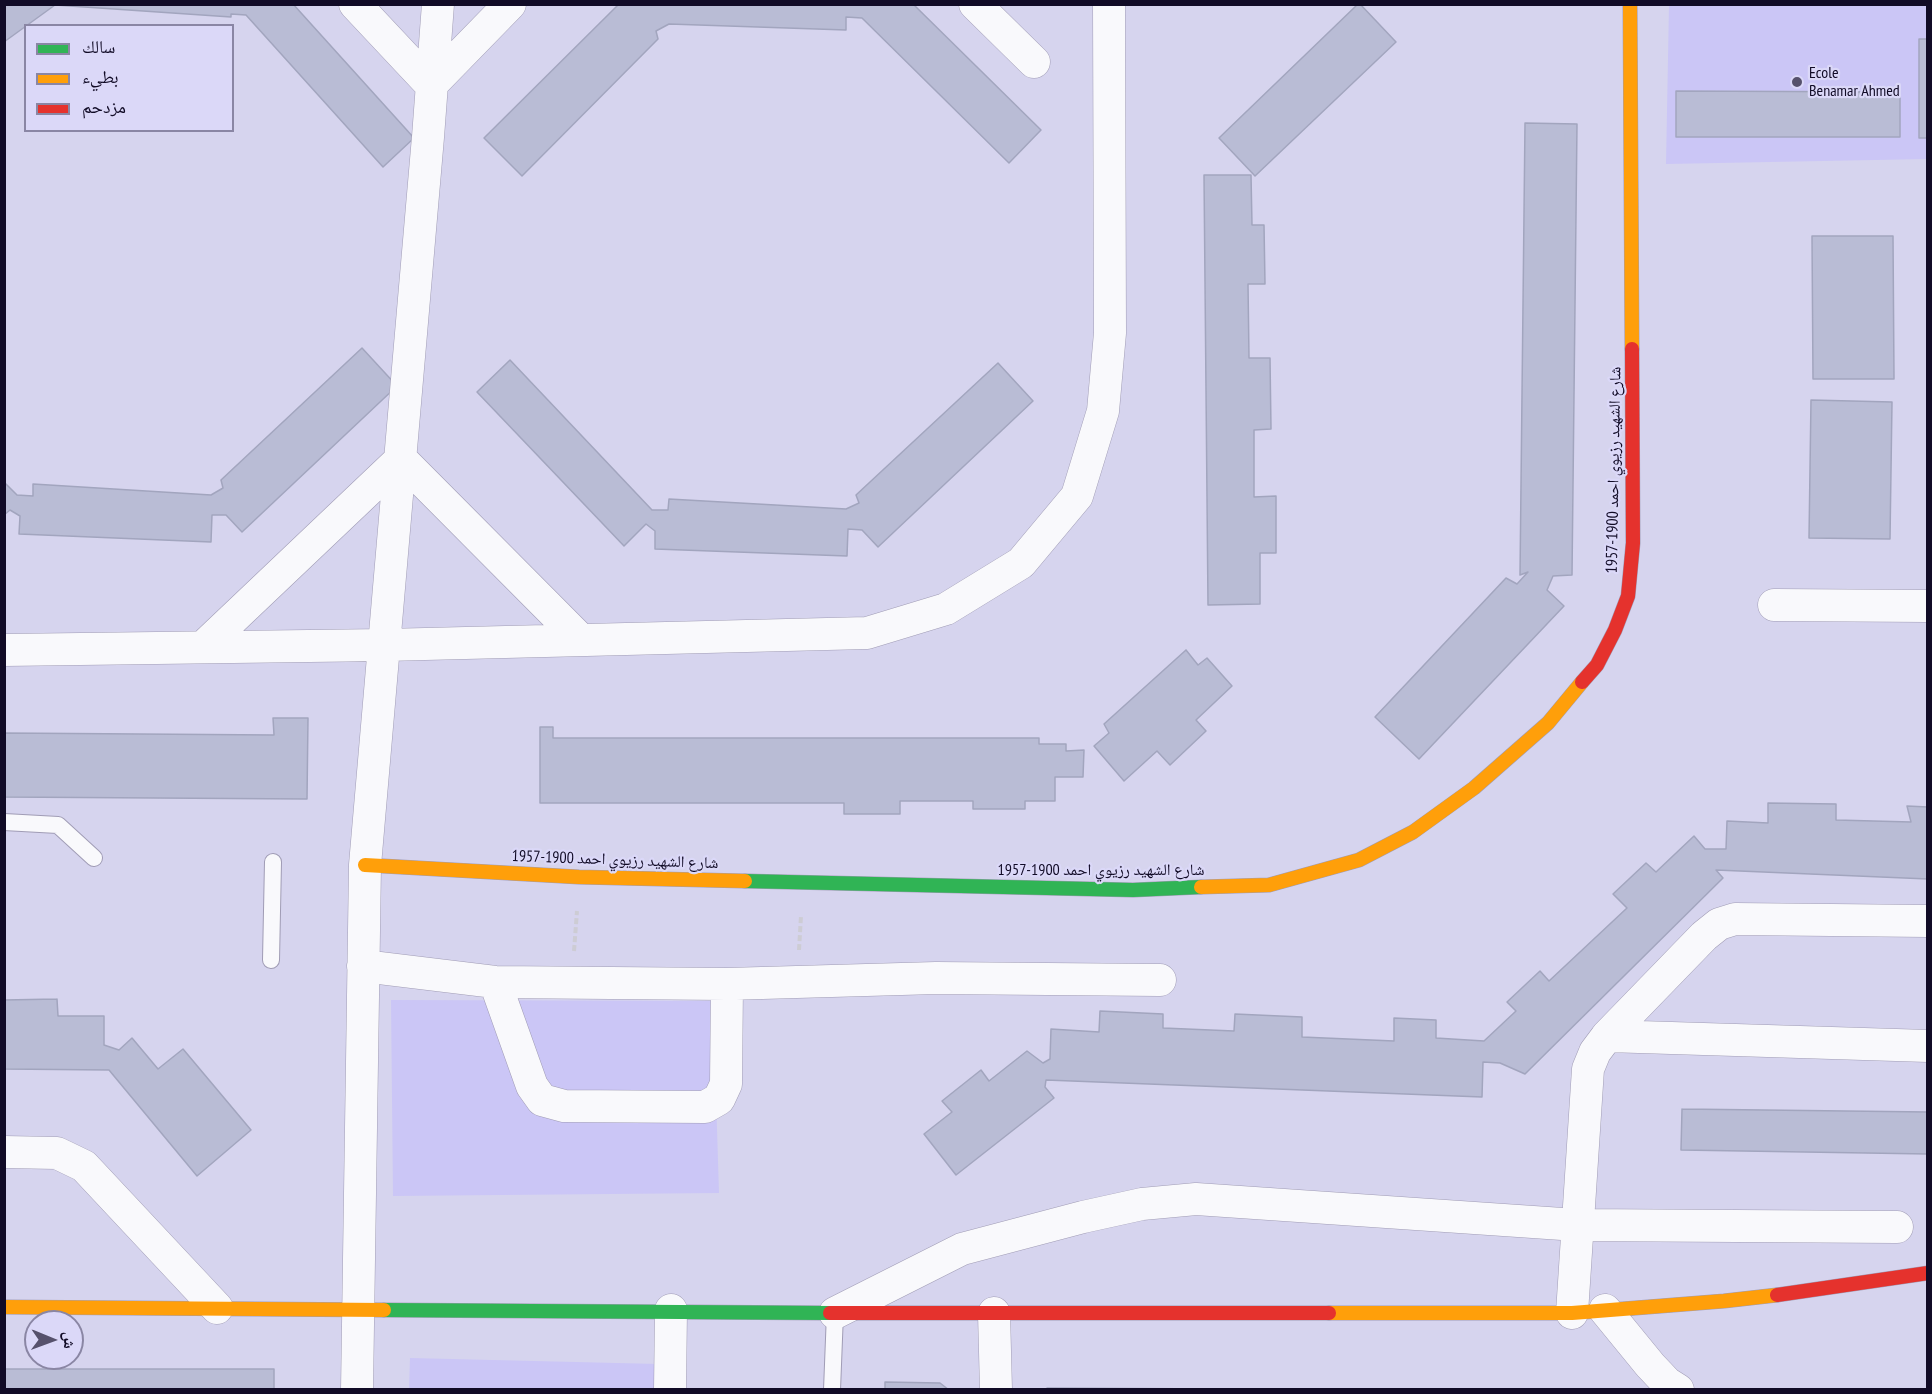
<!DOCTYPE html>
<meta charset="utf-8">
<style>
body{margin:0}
#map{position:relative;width:1932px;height:1394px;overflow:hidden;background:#d6d4ee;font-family:"PT Sans Narrow","Noto Naskh Arabic",sans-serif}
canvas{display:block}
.frame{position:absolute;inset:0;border:6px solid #110b26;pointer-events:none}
.legend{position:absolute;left:24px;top:24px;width:210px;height:108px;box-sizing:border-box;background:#dbd8f8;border:2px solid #8a86a4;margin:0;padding:8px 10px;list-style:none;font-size:18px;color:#110b26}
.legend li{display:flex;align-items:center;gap:12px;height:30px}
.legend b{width:30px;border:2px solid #8a86a4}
.north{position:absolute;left:24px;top:1310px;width:60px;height:60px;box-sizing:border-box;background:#dbd8f8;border:2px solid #8a86a4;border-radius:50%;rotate:91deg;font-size:16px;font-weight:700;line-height:24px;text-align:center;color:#110b26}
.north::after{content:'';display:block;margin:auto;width:21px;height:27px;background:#56516c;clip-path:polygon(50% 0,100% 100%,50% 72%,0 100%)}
</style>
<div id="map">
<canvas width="1932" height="1394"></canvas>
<div class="frame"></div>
<ul class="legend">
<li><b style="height:8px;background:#30b455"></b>سالك</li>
<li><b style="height:8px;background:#ff9f0a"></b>بطيء</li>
<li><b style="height:8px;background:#e5322d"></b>مزدحم</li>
</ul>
<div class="north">ش</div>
</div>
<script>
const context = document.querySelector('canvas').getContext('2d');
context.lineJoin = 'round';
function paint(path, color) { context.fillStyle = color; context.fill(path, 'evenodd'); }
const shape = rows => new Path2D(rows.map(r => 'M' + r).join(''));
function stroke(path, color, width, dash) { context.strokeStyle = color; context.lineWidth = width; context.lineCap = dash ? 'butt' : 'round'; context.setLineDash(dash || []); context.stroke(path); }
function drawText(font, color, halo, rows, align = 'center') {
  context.font = font + ' "PT Sans Narrow","Noto Naskh Arabic",sans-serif'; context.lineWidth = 4.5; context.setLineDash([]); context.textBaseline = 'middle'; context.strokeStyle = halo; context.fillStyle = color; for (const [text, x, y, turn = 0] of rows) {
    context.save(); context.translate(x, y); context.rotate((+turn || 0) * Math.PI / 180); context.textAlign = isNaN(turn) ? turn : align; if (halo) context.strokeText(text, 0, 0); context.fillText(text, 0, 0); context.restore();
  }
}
paint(shape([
 [1669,5,1927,5,1927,159,1666,164],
 [391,1000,713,1001,719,1193,393,1196],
 [410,1358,658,1364,657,1389,409,1390]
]), '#cbc6f6');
const building = shape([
 [4,4,293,4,414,138,383,167,246,15,231,14,231,17,55,5,4,42,4,4],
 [619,4,913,4,1041,130,1009,163,862,18,846,17,846,30,669,24,656,31,658,39,522,176,484,138,619,4],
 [1358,4,1360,4,1396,42,1255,176,1219,138,1358,4],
 [1919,39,1928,39,1928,138,1919,138,1919,39],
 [1676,91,1900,92,1900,137,1676,137,1676,91],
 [1525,123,1577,124,1572,575,1553,576,1547,590,1564,606,1419,759,1375,717,1506,578,1517,584,1528,572,1520,575,1525,123],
 [1204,175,1251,175,1252,225,1264,225,1265,284,1248,284,1249,358,1270,358,1271,429,1254,430,1254,497,1276,496,1276,553,1260,553,1260,604,1208,605,1204,175],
 [1812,236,1893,236,1894,379,1813,379,1812,236],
 [362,348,397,386,242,532,226,515,212,515,211,542,19,534,20,516,10,510,4,515,4,482,17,495,33,496,33,484,211,495,223,488,221,480,362,348],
 [510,360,652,510,668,510,669,499,846,509,859,503,856,495,998,363,1033,401,878,547,862,530,848,529,847,556,655,549,655,531,646,524,624,546,477,392,510,360],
 [1811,400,1892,402,1890,539,1809,538,1811,400],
 [1186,650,1198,665,1207,658,1232,686,1196,720,1206,731,1170,765,1157,751,1124,781,1094,746,1109,733,1104,724,1186,650],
 [273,718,308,718,307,799,4,797,4,733,274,735,273,718],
 [540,727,553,727,553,738,1039,738,1039,744,1066,744,1066,751,1084,750,1083,777,1055,777,1055,801,1025,801,1025,809,973,809,973,801,900,801,900,814,844,814,844,803,540,803,540,727],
 [1768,803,1836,804,1836,820,1911,822,1907,806,1928,807,1928,879,1716,870,1723,878,1525,1074,1500,1063,1483,1062,1482,1097,1046,1080,1045,1087,1054,1098,956,1175,924,1134,952,1112,942,1101,981,1070,989,1081,1027,1051,1043,1063,1050,1059,1051,1029,1099,1032,1100,1011,1163,1014,1163,1028,1234,1031,1235,1014,1302,1017,1302,1037,1394,1041,1394,1018,1436,1020,1436,1038,1484,1041,1516,1011,1507,1002,1540,971,1549,981,1627,908,1613,894,1646,863,1656,872,1694,836,1705,849,1726,849,1727,821,1768,823,1768,803],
 [57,999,58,1016,104,1016,104,1045,119,1050,132,1038,158,1069,183,1049,251,1130,197,1176,109,1070,4,1069,4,1000,57,999],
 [1682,1109,1928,1112,1928,1154,1681,1150,1682,1109],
 [4,1369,274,1369,274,1390,4,1390,4,1369],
 [885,1382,940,1383,949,1390,885,1390,885,1382],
 [1047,1388,1394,1390,1047,1390,1047,1388]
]);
paint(building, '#b9bcd5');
stroke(building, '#a2a5be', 1.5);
const lane = shape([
 [4,822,58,825,94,858],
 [271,960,273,862],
 [832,1390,835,1313]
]);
const street = shape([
 [355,4,431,85,510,4],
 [975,4,1034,62],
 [1774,605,1928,606],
 [203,647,401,459,581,640],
 [4,650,385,645,867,633,946,609,1021,563,1077,496,1103,411,1110,333,1109,4],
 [363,966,495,982,727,984,936,978,1160,980],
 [495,982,532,1086,542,1100,564,1106,705,1107,719,1099,726,1084,727,984],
 [1607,1036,1928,1046],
 [4,1152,57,1153,84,1166,217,1308],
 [1605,1310,1650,1365,1667,1383,1678,1390],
 [835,1313,962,1249,1083,1217,1142,1204,1196,1199,1577,1225,1897,1227],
 [994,1313,996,1390],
 [1572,1313,1588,1069,1595,1052,1607,1036,1704,936,1719,924,1735,919,1928,921],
 [357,1390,365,865,428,137,438,4],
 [670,1390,671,1310]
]);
const fast = shape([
 [745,881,1133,890,1201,887],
 [384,1310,830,1313]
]);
const slow = shape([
 [1630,4,1632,349],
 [365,865,579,877,745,881],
 [1201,887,1269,885,1359,860,1413,832,1474,788,1548,723,1582,682],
 [4,1307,384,1310],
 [1329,1313,1572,1313,1724,1301,1777,1295]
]);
const jam = shape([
 [1582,682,1597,665,1615,630,1628,596,1633,543,1632,349],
 [1777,1295,1928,1273],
 [830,1313,1329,1313]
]);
stroke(lane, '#a09cb5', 18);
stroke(street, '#a09cb5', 33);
stroke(fast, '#a09cb5', 15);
stroke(slow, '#a09cb5', 15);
stroke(jam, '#a09cb5', 15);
stroke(shape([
 [799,950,801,916],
 [574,951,577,911]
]), '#cdccd4', 4, [6, 3]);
stroke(lane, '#f9f9fc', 16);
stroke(street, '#f9f9fc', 32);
stroke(fast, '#30b455', 14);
stroke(slow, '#ff9f0a', 14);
stroke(jam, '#e5322d', 14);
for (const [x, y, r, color] of [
 [1797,82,6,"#56516c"]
]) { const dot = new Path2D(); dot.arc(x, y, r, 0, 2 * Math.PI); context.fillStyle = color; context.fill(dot); stroke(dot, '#dbd8f8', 2); }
drawText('16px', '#110b26', '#dbd8f8', [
 ["Ecole",1809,73],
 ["Benamar Ahmed",1809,91]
], 'left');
drawText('16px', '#110b26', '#dbd8f8', [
 ["شارع الشهيد رزيوي احمد 1900-1957",1614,470,-89],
 ["شارع الشهيد رزيوي احمد 1900-1957",615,860,2],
 ["شارع الشهيد رزيوي احمد 1900-1957",1101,870]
]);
</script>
